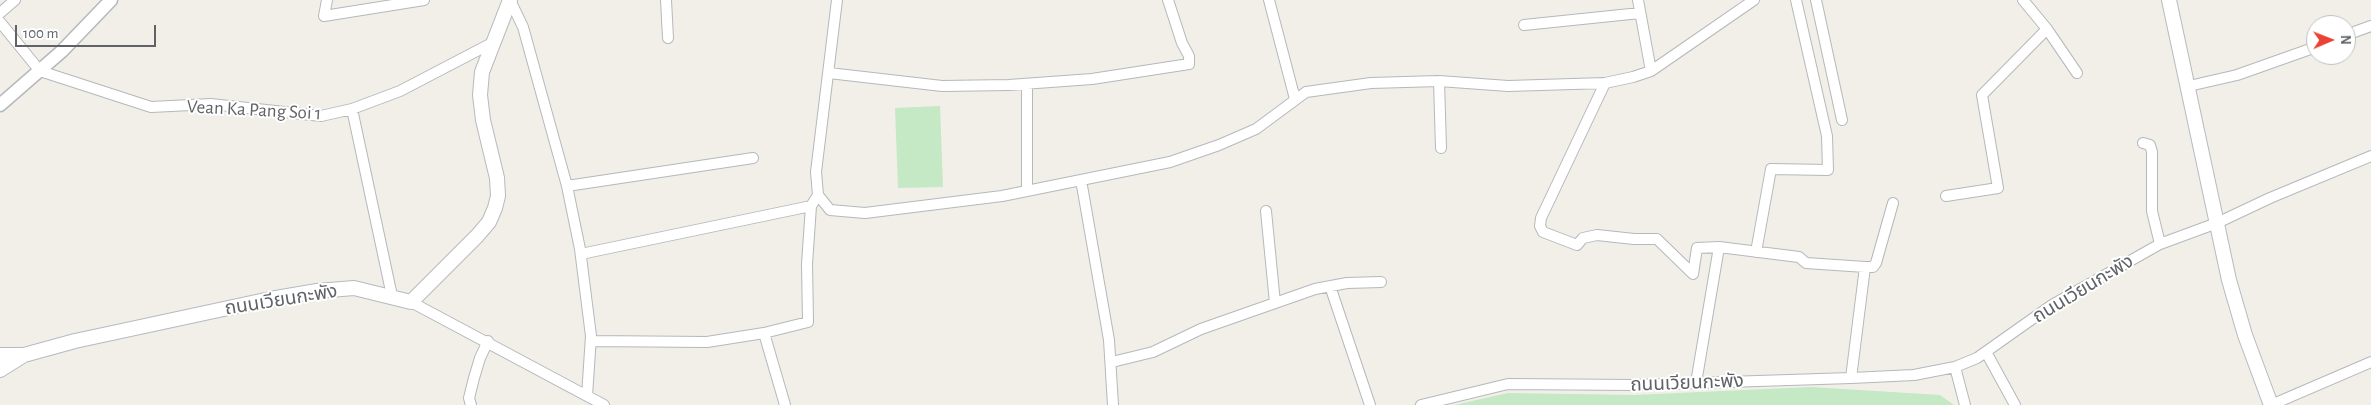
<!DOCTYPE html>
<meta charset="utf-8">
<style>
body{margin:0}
#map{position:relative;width:2371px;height:405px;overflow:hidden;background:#f1efe8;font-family:"Alegreya Sans",sans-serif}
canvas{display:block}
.north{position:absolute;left:2306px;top:15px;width:50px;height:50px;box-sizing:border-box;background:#fff;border:1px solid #bfc1c3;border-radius:50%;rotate:89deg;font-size:14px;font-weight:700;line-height:20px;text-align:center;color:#5f6368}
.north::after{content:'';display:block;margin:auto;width:18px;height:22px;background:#ea4335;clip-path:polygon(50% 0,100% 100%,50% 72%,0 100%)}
.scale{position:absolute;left:15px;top:25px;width:141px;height:22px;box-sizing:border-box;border:2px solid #5f6368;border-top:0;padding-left:6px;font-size:15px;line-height:18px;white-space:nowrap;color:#5f6368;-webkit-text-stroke:4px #fff;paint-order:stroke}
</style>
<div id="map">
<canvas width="2371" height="405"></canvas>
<div class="north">N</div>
<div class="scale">100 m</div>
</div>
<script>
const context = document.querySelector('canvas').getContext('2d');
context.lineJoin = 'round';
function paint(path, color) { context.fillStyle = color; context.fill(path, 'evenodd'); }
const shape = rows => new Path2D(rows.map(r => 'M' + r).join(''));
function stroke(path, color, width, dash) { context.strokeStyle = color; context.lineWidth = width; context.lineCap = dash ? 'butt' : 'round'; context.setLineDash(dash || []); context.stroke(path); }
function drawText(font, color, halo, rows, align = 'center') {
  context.font = font + ' "Alegreya Sans","Noto Sans Thai",sans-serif'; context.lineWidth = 4; context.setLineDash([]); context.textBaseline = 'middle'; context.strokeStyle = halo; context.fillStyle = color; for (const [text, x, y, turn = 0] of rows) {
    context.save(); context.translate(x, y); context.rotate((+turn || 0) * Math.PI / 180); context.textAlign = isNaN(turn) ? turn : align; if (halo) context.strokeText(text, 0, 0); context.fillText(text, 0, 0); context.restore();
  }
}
paint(shape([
 [940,106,943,187,898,188,895,108],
 [1811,387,1940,395,1954,405,1454,405,1508,393,1635,395]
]), '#c5e8c5');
const minor = shape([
 [327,0,324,16,424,0],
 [510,0,523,27,567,186,580,249,591,336,587,396],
 [666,0,668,38],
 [837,0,816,172,818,195,830,210,865,213,1002,196,1170,162,1219,145,1256,129,1306,92,1371,83,1439,81,1508,86,1605,83,1633,77,1651,71,1667,60,1754,0],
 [1269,0,1295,99],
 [1638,0,1651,71],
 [1816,0,1842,120],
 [2023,0,2047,29,2077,73],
 [0,13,15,0],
 [0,22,40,71,151,107,211,104,321,116,352,109,400,91,492,43],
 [1524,25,1640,13],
 [2346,35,2371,26],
 [829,73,942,86,1009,85,1092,79,1189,64,1189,56,1182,43,1168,0],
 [1439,81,1441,148],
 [1605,83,1541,218,1540,226,1543,232,1577,245,1583,238,1597,235,1634,239,1657,239,1693,274,1697,248,1719,247],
 [1027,84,1027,191],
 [2189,86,2237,75,2316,47],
 [352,109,392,296],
 [2143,143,2150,145,2152,152,2152,211,2160,244],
 [1081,180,1109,340,1113,405],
 [567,186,753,158],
 [1946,196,1998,188,1982,95,2047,29],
 [1266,211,1275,303],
 [1756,252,1771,169,1828,170,1827,136,1796,0],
 [581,254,811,206],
 [1865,267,1873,267,1876,263,1893,203],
 [1330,286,1370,405],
 [411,302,604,405],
 [764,333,785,405],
 [591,341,707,342,764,333,808,322,807,264,811,206,818,195],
 [1986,352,2015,405],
 [1112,362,1153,352,1201,329,1315,289,1347,283,1381,282],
 [1955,367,1965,405],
 [1696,383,1719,247,1799,257,1806,263,1865,267,1851,378],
 [471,405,469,398,474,378,480,358,488,341],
 [1421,405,1508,384,1634,385,1851,378,1914,375,1955,367,1977,358,2052,305,2160,244,2217,223,2270,198,2371,156],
 [2271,405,2371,362]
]);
const tertiary = shape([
 [0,105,62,51,111,0]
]);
const secondary = shape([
 [2169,0,2229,280,2245,335,2271,405],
 [0,355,24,355],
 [0,370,24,355,75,341,270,299,317,291,354,288,411,302,477,236,489,222,495,208,498,196,497,178,483,120,480,95,482,72,510,0]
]);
stroke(minor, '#b5b8bc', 12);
stroke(tertiary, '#b5b8bc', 15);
stroke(secondary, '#b6babf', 16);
stroke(minor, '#fff', 10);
stroke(tertiary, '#fff', 12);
stroke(secondary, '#fff', 14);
drawText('19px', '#5f6368', '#fff', [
 ["Vean Ka Pang Soi 1",254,110,3],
 ["ถนนเวียนกะพัง",2083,289,-31],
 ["ถนนเวียนกะพัง",281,300,-9],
 ["ถนนเวียนกะพัง",1687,383,-2]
]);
</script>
